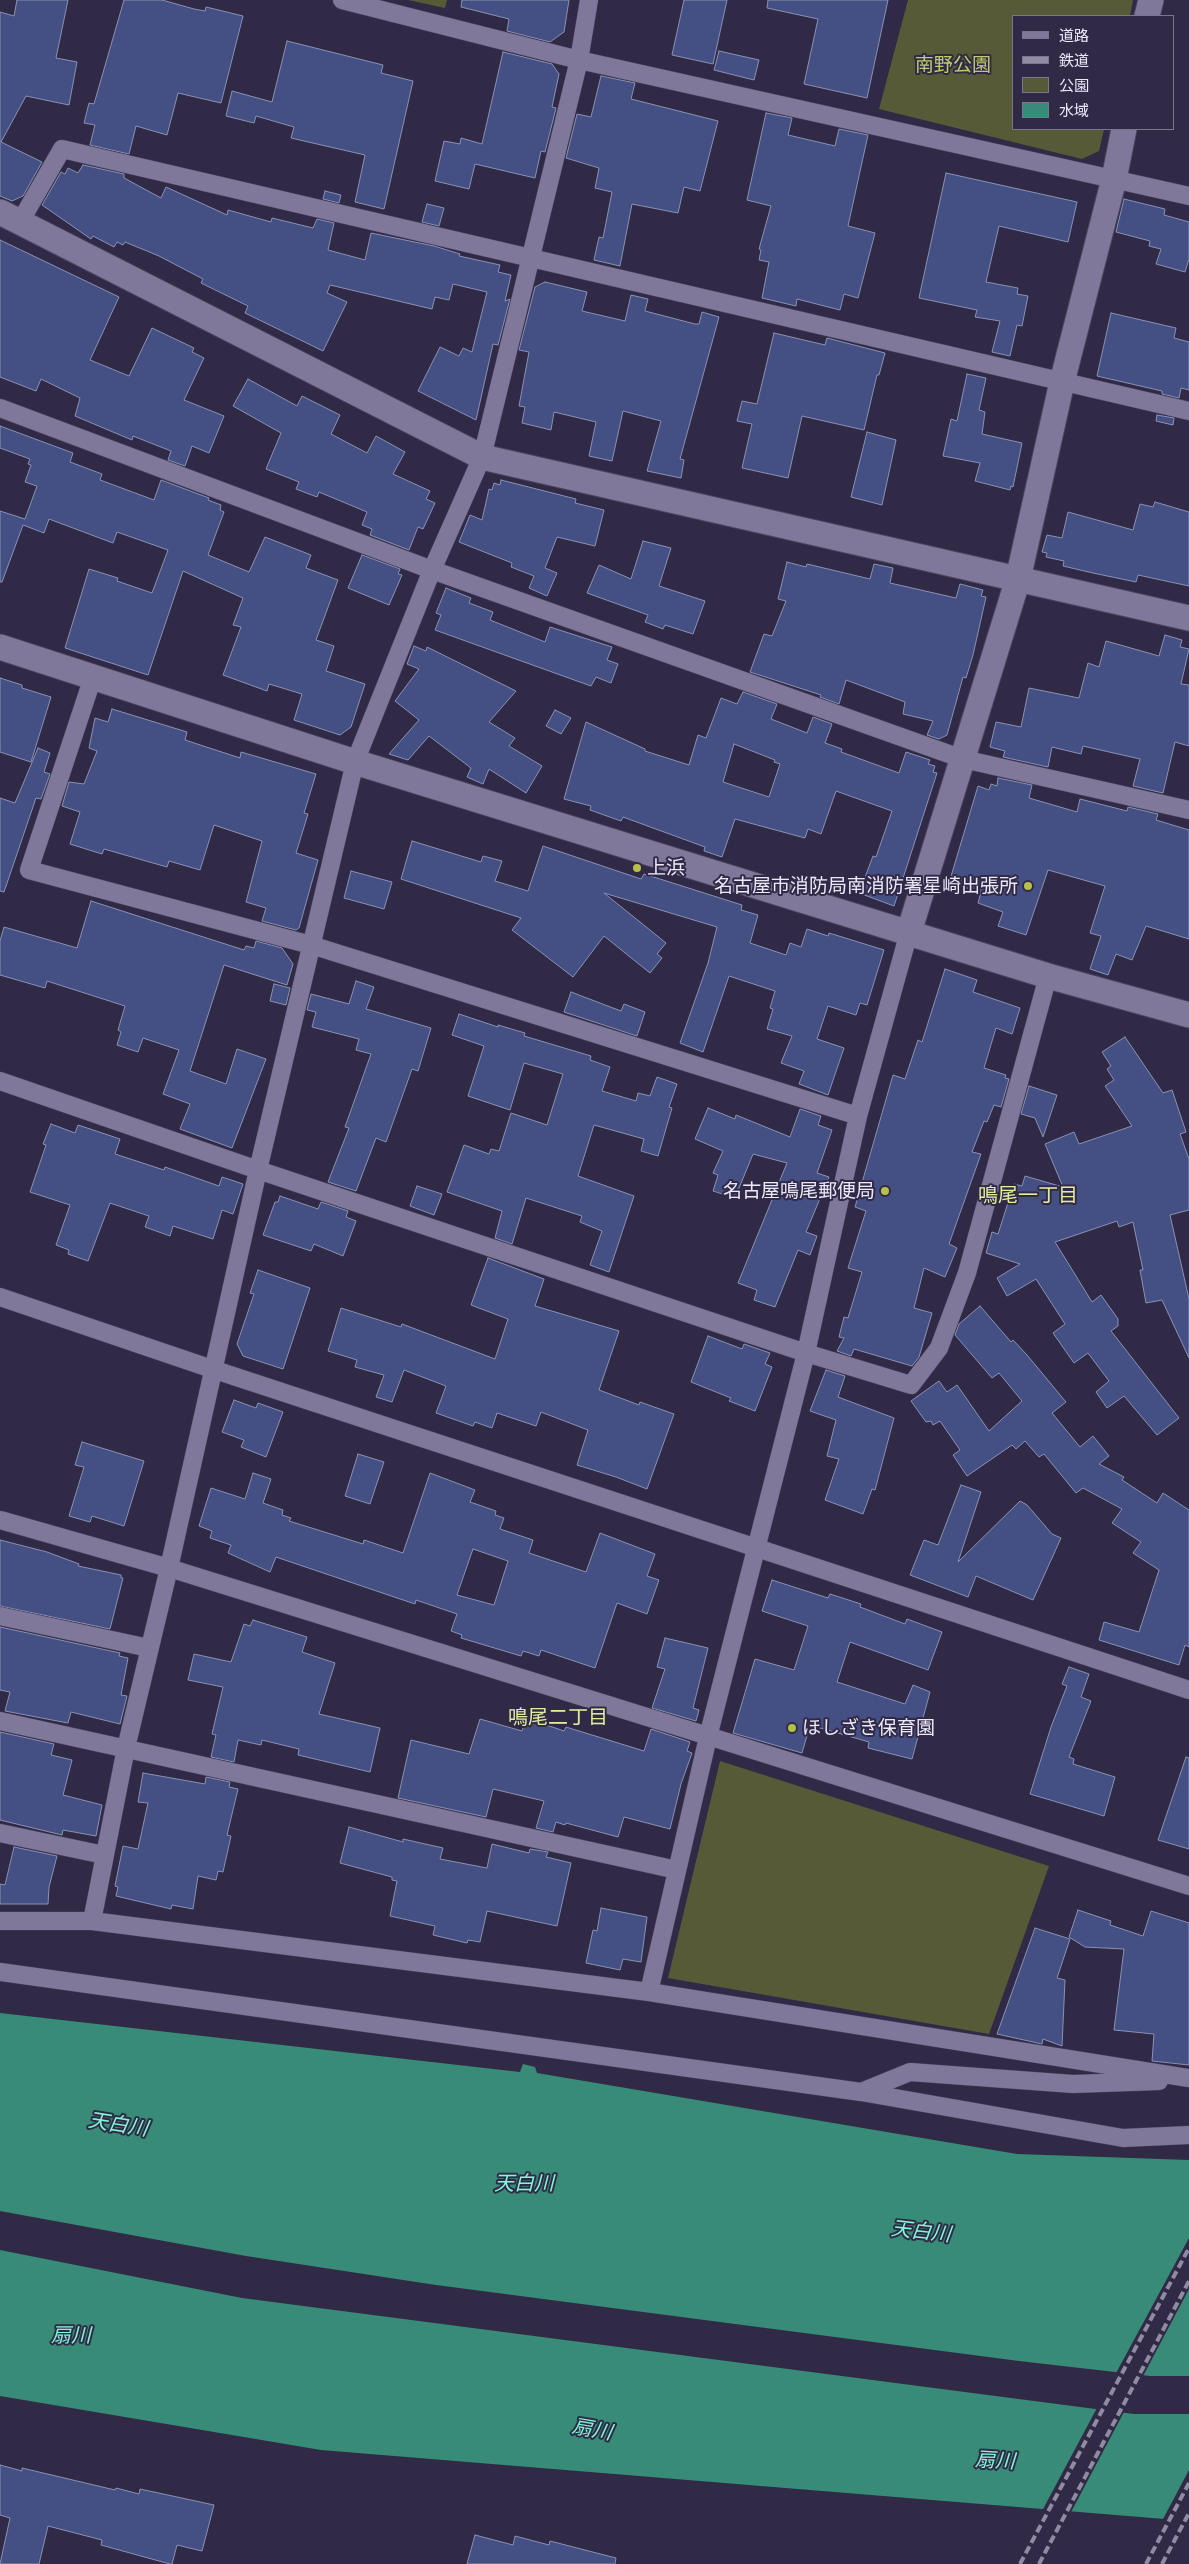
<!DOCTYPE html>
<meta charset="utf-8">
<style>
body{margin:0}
#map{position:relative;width:1189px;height:2564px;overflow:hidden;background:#312a47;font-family:Mulish,"Noto Sans JP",sans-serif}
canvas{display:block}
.legend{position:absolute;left:1012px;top:15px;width:162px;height:115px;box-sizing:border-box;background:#312a47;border:1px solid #7b768f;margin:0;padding:6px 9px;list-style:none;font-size:15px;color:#ebe8fb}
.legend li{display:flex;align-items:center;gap:10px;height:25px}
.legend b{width:25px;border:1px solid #7b768f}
</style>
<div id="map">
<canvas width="1189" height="2564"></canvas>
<ul class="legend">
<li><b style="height:6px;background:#7f789a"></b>道路</li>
<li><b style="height:6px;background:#908ba3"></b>鉄道</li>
<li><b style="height:14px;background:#565a37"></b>公園</li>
<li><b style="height:14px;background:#388b76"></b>水域</li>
</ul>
</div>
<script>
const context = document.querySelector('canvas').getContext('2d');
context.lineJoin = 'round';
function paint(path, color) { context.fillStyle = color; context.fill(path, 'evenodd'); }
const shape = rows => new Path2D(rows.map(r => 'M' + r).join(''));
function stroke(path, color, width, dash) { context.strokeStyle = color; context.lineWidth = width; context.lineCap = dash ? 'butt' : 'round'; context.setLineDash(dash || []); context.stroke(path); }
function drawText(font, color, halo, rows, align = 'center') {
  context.font = font + ' Mulish,"Noto Sans JP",sans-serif'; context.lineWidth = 4; context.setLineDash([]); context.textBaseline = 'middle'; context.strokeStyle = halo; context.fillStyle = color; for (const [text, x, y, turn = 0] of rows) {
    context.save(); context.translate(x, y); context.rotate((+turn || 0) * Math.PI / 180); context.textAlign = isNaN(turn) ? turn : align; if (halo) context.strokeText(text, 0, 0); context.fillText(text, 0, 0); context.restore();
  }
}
paint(shape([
 [408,0,447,0,445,8],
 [908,0,1133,0,1130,16,1013,16,1013,129,1104,129,1099,151,1082,159,879,109],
 [720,1761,1049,1866,989,2034,668,1978]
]), '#565a37');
paint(shape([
 [0,2013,520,2072,523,2064,535,2067,537,2073,1017,2154,1189,2160,1189,2376,1150,2376,1019,2361,436,2285,246,2256,0,2211],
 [0,2250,242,2298,1134,2414,1189,2414,1189,2521,321,2450,0,2396]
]), '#388b76');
paint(shape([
 [1189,2238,1189,2289,1142,2378,1115,2375],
 [1098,2406,1125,2410,1070,2514,1042,2511],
 [1189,2470,1189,2523,1162,2521]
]), '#312a47');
const building = shape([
 [17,0,68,0,56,58,77,62,69,105,26,96,1,142,42,162,23,196,12,201,0,196,0,12,14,16,17,0],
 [124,0,162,0,194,9,205,11,206,7,243,16,221,103,178,93,167,135,136,126,129,154,90,145,95,125,84,123,89,103,94,104,124,0],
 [462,0,569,0,564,32,550,42,507,31,509,19,461,7,462,0],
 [684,0,727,0,713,64,672,55,684,0],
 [768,0,888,0,867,98,804,84,818,19,767,8,768,0],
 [287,41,383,65,381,73,413,81,384,209,355,202,365,155,291,138,294,127,256,116,254,123,226,116,232,91,272,102,287,41],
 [719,51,759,60,754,80,714,70,719,51],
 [503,52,552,64,559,74,552,107,556,108,545,152,541,151,535,178,475,164,469,189,435,181,444,141,460,144,461,138,482,144,503,52],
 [601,76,635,83,631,99,718,121,700,191,684,187,678,213,632,204,620,266,594,260,599,237,603,238,612,192,595,188,599,168,566,158,577,114,591,117,601,76],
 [766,113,792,118,788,135,835,146,839,129,868,135,848,226,875,233,858,298,844,294,840,310,797,299,796,306,762,298,769,262,759,260,761,250,759,249,771,206,747,200,766,113],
 [83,165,124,174,124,178,161,198,166,187,227,215,228,210,271,222,272,218,313,228,317,219,334,223,328,250,365,260,371,233,434,246,460,254,459,256,500,265,498,272,511,275,505,301,510,299,498,345,493,344,476,420,418,391,440,347,459,356,463,348,472,352,487,292,453,284,449,300,435,297,432,309,330,285,327,293,347,302,323,351,245,313,248,306,201,283,203,279,159,256,125,242,123,245,117,242,114,247,93,236,91,239,42,205,61,172,65,174,68,168,78,173,83,165],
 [946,173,1077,202,1068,242,999,226,986,282,1018,288,1017,294,1028,296,1022,326,1017,325,1010,356,992,352,1000,321,975,317,977,310,919,298,946,173],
 [325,191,341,195,339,203,323,199,325,191],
 [1124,199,1165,209,1164,215,1189,222,1189,259,1185,272,1156,264,1161,249,1149,246,1150,241,1116,232,1124,199],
 [427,204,444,208,439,226,422,222,427,204],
 [0,240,119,297,90,360,129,376,152,328,194,348,192,352,204,358,184,400,224,416,209,453,192,446,185,466,168,460,171,451,133,436,132,440,75,416,80,398,41,379,36,391,0,377,0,240],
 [545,282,587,292,582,311,625,321,631,295,648,299,645,311,695,324,699,324,702,312,719,317,680,459,684,460,681,478,647,471,661,421,623,411,612,461,589,456,596,422,554,412,551,430,522,423,525,407,519,406,529,352,519,350,535,287,545,282],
 [1111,313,1176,328,1174,338,1189,342,1189,390,1181,388,1179,398,1162,394,1162,391,1097,376,1111,313],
 [774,333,825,345,827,338,885,353,879,375,877,375,864,430,802,416,788,478,742,468,752,424,737,421,742,401,757,404,774,333],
 [967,374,986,378,979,410,985,412,982,434,1022,443,1013,487,1011,486,1010,490,975,481,980,463,943,456,951,419,957,421,967,374],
 [248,379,297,406,302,396,340,415,331,434,367,453,376,436,405,452,393,474,430,491,426,499,435,503,423,529,418,527,409,550,370,535,372,529,362,525,367,512,319,492,317,497,296,489,299,482,266,469,281,433,233,406,248,379],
 [1157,415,1174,418,1173,425,1156,421,1157,415],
 [0,426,73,453,70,462,102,474,100,480,154,500,161,480,209,498,208,500,221,505,220,510,224,512,208,555,249,572,265,537,311,555,306,568,338,580,316,640,334,646,326,671,365,684,351,727,340,735,294,720,302,694,269,684,267,691,223,675,241,627,233,625,243,598,183,571,148,675,65,648,89,569,118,578,117,581,152,593,168,550,117,532,113,543,49,519,44,533,23,525,2,582,0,582,0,511,25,519,37,486,25,482,31,465,28,464,30,459,0,448,0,426],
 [867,432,896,440,882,505,851,497,867,432],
 [501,480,576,499,575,503,604,510,595,546,557,537,545,568,557,573,547,596,529,588,534,576,511,567,512,563,459,542,470,515,482,520,489,489,492,490,494,483,500,485,501,480],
 [1155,502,1189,512,1189,586,1138,575,1136,582,1093,573,1063,566,1064,561,1046,557,1047,553,1042,552,1047,535,1062,538,1068,512,1133,530,1140,504,1153,507,1155,502],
 [643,541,671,548,659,586,705,601,693,634,665,625,663,629,645,622,648,615,587,593,599,565,631,579,643,541],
 [362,555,400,569,398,574,402,575,389,605,348,588,362,555],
 [787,562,806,567,807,564,870,579,874,564,893,568,890,583,956,598,960,584,983,590,981,596,986,597,973,655,966,678,963,677,947,735,939,739,927,735,933,721,903,714,905,702,846,680,839,704,820,697,821,695,750,672,764,634,772,636,786,601,778,599,787,562],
 [446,588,471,598,469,603,493,612,490,620,545,642,550,627,612,647,607,660,618,664,611,683,596,677,591,686,435,630,441,615,436,613,446,588],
 [1165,635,1182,640,1180,647,1189,649,1181,684,1189,685,1189,746,1175,742,1163,793,1133,786,1140,759,1083,746,1081,754,1052,747,1048,767,1003,757,1005,751,990,747,996,722,1021,727,1029,688,1079,698,1088,663,1099,667,1106,641,1159,656,1165,635],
 [414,646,426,651,427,647,516,691,489,722,515,738,509,746,542,766,526,793,489,769,483,784,467,777,471,768,429,736,408,760,389,754,419,720,395,701,419,669,407,664,414,646],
 [0,678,22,685,22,688,51,697,31,762,0,752,0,678],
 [743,692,777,704,771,719,807,733,813,717,832,724,825,743,842,749,841,752,899,773,906,752,930,760,928,764,935,766,933,772,937,773,894,906,859,893,873,856,876,857,892,811,836,791,821,834,808,829,805,838,735,819,722,857,704,851,705,847,623,817,621,821,590,810,591,806,564,799,586,722,645,749,645,751,689,765,698,735,706,738,721,698,737,704,743,692],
 [734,744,775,760,774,762,780,764,769,797,723,782,734,744],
 [112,709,187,732,185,740,240,758,241,752,316,774,304,813,308,814,296,853,318,860,299,928,296,930,262,921,266,908,246,902,262,841,214,825,200,870,169,861,167,867,104,849,102,854,70,844,80,812,62,806,69,782,84,784,97,751,89,748,95,718,108,722,112,709],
 [555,710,571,718,561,734,546,726,555,710],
 [38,748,50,753,44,772,50,774,41,799,36,798,4,892,0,891,0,798,15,803,38,748],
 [998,778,1032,785,1029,798,1077,812,1080,799,1127,811,1128,807,1158,814,1156,820,1189,830,1189,939,1146,926,1132,960,1116,954,1108,975,1090,969,1101,936,1090,933,1105,886,1048,870,1026,935,998,926,1003,912,978,903,981,892,949,883,978,786,989,790,991,784,997,786,998,778],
 [412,841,481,862,483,856,502,861,495,881,528,891,543,846,641,879,644,874,679,885,742,905,741,910,758,915,750,943,786,955,790,943,801,947,807,929,828,936,829,933,884,950,867,1005,860,1003,856,1015,828,1006,817,1039,844,1048,828,1095,799,1084,804,1071,781,1063,792,1036,767,1029,773,1009,770,1008,775,991,729,976,703,1052,680,1043,708,963,717,927,604,893,666,943,657,954,662,958,650,973,604,936,573,977,512,930,521,918,401,879,412,841],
 [351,871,392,882,384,909,344,898,351,871],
 [91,901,244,950,246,946,254,948,256,941,282,948,293,964,287,985,224,965,190,1071,226,1084,237,1049,266,1059,232,1148,180,1129,190,1104,163,1094,179,1050,143,1038,138,1052,117,1045,121,1032,118,1030,125,1006,47,981,45,988,0,975,0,941,4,927,77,948,91,901],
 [945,969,977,980,973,992,1020,1008,1012,1034,996,1028,984,1068,1006,1075,1005,1078,1009,1079,1001,1107,994,1105,987,1122,984,1121,972,1152,981,1154,949,1244,957,1248,945,1277,924,1268,914,1308,932,1313,919,1357,912,1366,854,1349,851,1356,837,1351,844,1338,839,1337,844,1317,848,1318,862,1272,848,1268,866,1211,855,1207,893,1075,905,1079,918,1040,922,1042,945,969],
 [356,981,374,987,366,1009,431,1028,418,1071,412,1069,386,1142,376,1138,356,1191,328,1182,349,1128,345,1127,371,1054,356,1050,359,1039,312,1027,316,1012,307,1010,311,994,349,1004,356,981],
 [274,984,290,988,286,1005,270,1001,274,984],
 [571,992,621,1011,624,1004,645,1012,637,1036,564,1012,571,992],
 [459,1014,498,1027,498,1025,525,1033,524,1036,591,1056,590,1060,610,1067,602,1091,636,1101,638,1093,650,1096,657,1077,677,1084,669,1107,672,1108,658,1156,641,1151,644,1139,594,1125,578,1176,634,1196,609,1272,590,1265,602,1231,580,1222,582,1216,526,1198,512,1244,495,1238,502,1211,447,1192,464,1145,489,1154,491,1149,499,1151,511,1113,547,1125,563,1074,524,1063,510,1110,468,1096,484,1046,452,1035,459,1014],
 [1125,1037,1163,1093,1172,1090,1186,1132,1180,1134,1189,1159,1189,1210,1170,1215,1189,1299,1189,1358,1162,1300,1146,1303,1140,1270,1143,1270,1133,1222,1119,1227,1117,1221,1055,1242,1092,1302,1101,1295,1118,1319,1118,1326,1111,1331,1179,1418,1157,1435,1124,1396,1107,1408,1096,1392,1109,1381,1088,1353,1074,1363,1053,1333,1065,1324,1036,1279,1007,1296,997,1278,1020,1264,986,1253,992,1232,998,1234,1014,1184,1022,1186,1025,1176,1063,1187,1045,1144,1074,1132,1079,1144,1132,1126,1105,1086,1114,1080,1107,1069,1111,1066,1102,1052,1125,1037],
 [1029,1086,1057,1095,1043,1137,1035,1118,1021,1114,1029,1086],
 [708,1108,735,1119,736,1115,790,1137,800,1109,821,1116,818,1125,832,1130,817,1173,829,1177,806,1232,817,1236,810,1255,798,1250,775,1307,754,1300,757,1290,738,1283,787,1163,753,1154,735,1198,713,1191,718,1175,713,1173,723,1151,695,1139,708,1108],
 [51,1124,75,1133,78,1125,120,1139,115,1154,164,1170,165,1167,219,1186,222,1177,243,1184,233,1214,222,1210,213,1239,173,1226,170,1236,145,1227,149,1216,110,1203,88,1261,68,1254,69,1250,56,1245,70,1205,30,1192,46,1145,43,1144,51,1124],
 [417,1186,442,1194,434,1215,410,1206,417,1186],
 [280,1196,318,1209,321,1202,348,1211,346,1217,356,1221,343,1256,314,1244,311,1251,263,1235,275,1202,278,1202,280,1196],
 [488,1258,544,1279,535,1306,619,1331,599,1390,639,1405,640,1402,674,1414,647,1489,616,1477,577,1465,588,1430,541,1412,536,1426,497,1413,492,1428,475,1422,473,1426,436,1413,446,1386,404,1370,392,1402,376,1397,384,1375,355,1367,357,1360,328,1351,341,1308,401,1327,402,1324,495,1359,508,1319,471,1305,488,1258],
 [258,1270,310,1288,283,1369,243,1356,237,1344,254,1294,250,1293,258,1270],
 [980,1306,1011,1342,1013,1340,1027,1355,1066,1402,1052,1413,1080,1447,1093,1436,1109,1456,1099,1464,1124,1477,1122,1480,1157,1503,1163,1493,1189,1510,1189,1647,1185,1645,1179,1665,1099,1640,1104,1622,1139,1632,1159,1570,1133,1553,1141,1542,1112,1523,1122,1509,1083,1488,1076,1493,1044,1454,1039,1457,1025,1441,1016,1449,1012,1445,967,1476,953,1455,960,1450,940,1421,933,1425,931,1421,926,1422,911,1401,939,1381,947,1392,957,1385,989,1431,1022,1401,999,1373,992,1378,955,1335,959,1324,980,1306],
 [708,1336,742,1349,744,1344,770,1353,765,1364,772,1367,755,1411,729,1401,731,1398,691,1382,708,1336],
 [826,1370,845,1376,838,1397,894,1418,875,1490,872,1489,863,1514,825,1500,839,1459,827,1456,836,1420,810,1411,826,1370],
 [234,1400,256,1408,258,1403,283,1412,266,1457,241,1447,244,1440,222,1432,234,1400],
 [82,1442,144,1461,124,1526,92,1516,90,1522,69,1516,84,1467,75,1465,82,1442],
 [358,1454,384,1462,370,1504,345,1496,358,1454],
 [253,1473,271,1479,263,1503,283,1510,282,1515,291,1518,289,1521,363,1544,364,1540,403,1553,430,1473,475,1490,470,1502,496,1511,495,1515,504,1518,500,1529,533,1540,529,1553,586,1572,600,1533,655,1554,647,1576,659,1580,647,1614,617,1603,595,1668,541,1650,539,1656,523,1651,521,1656,461,1638,462,1635,451,1631,457,1614,416,1600,415,1604,276,1557,270,1572,228,1553,231,1545,210,1538,212,1531,199,1526,211,1488,245,1499,253,1473],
 [473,1549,508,1561,494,1605,457,1595,473,1549],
 [961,1485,981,1492,958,1562,1020,1501,1027,1505,1052,1534,1061,1538,1033,1600,976,1576,968,1597,910,1575,924,1540,938,1545,961,1485],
 [0,1540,47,1552,79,1564,78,1566,121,1575,121,1578,123,1578,110,1629,0,1606,0,1540],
 [772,1580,828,1598,830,1594,861,1604,860,1607,905,1624,907,1619,942,1632,928,1670,850,1642,837,1682,905,1704,913,1685,930,1692,912,1759,868,1748,869,1742,810,1725,802,1753,733,1733,755,1659,794,1670,808,1626,762,1611,772,1580],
 [253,1620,307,1637,302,1652,335,1663,319,1714,380,1728,370,1772,298,1755,299,1749,262,1740,261,1745,238,1740,234,1762,211,1757,216,1735,212,1734,223,1687,188,1680,194,1654,231,1662,244,1624,250,1626,253,1620],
 [0,1627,120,1653,119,1656,128,1658,121,1695,127,1696,120,1724,71,1712,68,1723,5,1711,10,1692,0,1690,0,1627],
 [665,1638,708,1648,693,1708,699,1710,696,1721,652,1708,665,1669,657,1667,665,1638],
 [1069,1667,1089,1674,1081,1697,1091,1701,1069,1757,1074,1759,1073,1764,1115,1777,1104,1816,1030,1794,1051,1727,1067,1686,1062,1684,1069,1667],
 [526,1718,564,1731,566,1727,644,1751,651,1729,690,1742,687,1751,692,1753,681,1784,670,1829,624,1817,618,1837,566,1823,565,1825,556,1822,553,1832,536,1828,544,1801,493,1789,486,1817,398,1798,411,1740,469,1754,480,1719,522,1731,526,1718],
 [0,1732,54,1744,51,1755,72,1760,63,1795,102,1805,96,1836,63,1830,62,1835,0,1820,0,1732],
 [1186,1757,1189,1758,1189,1849,1158,1840,1186,1757],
 [143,1773,205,1784,206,1777,230,1782,229,1787,238,1789,227,1835,231,1836,223,1872,218,1871,216,1880,198,1876,193,1909,172,1905,171,1909,116,1896,118,1887,115,1886,123,1846,138,1849,148,1803,138,1802,143,1773],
 [349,1827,403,1842,403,1839,443,1848,440,1859,487,1868,492,1844,529,1853,530,1849,548,1852,546,1857,571,1863,557,1926,487,1911,480,1942,468,1940,467,1943,433,1935,435,1926,390,1916,397,1881,392,1880,392,1877,340,1863,349,1827],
 [14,1847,57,1856,49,1887,48,1904,0,1904,0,1884,5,1885,14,1847],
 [601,1908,647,1917,641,1962,623,1959,620,1970,586,1963,593,1930,597,1931,601,1908],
 [1078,1910,1111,1921,1110,1925,1143,1936,1151,1911,1189,1923,1189,2065,1152,2061,1154,2034,1114,2030,1124,1949,1085,1947,1069,1937,1078,1910],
 [1035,1928,1070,1939,1057,1978,1065,1980,1062,2046,1043,2039,1042,2044,997,2034,1035,1928],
 [0,2465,22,2471,22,2468,115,2490,116,2488,139,2494,140,2489,214,2505,202,2551,177,2545,172,2564,170,2564,101,2545,102,2540,48,2526,39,2564,0,2564,10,2518,0,2515,0,2465],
 [475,2535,513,2545,515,2536,549,2545,550,2541,616,2558,615,2564,467,2564,475,2535]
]);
paint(building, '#444f83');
stroke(building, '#8a92b4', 1);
const street = shape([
 [342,0,579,60,1189,196],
 [20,222,62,149,1189,411],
 [0,408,432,570,963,759,1189,810],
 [93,677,29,870,311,945,858,1116],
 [0,1081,258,1170,806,1353,911,1385,939,1348,967,1273,1048,976],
 [0,1297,215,1370,1189,1690],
 [0,1520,169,1568,1189,1886],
 [0,1616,149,1648],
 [0,1721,677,1870],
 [0,1833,104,1855],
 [0,1921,92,1921,649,1992,1189,2078],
 [92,1921,126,1748,169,1568,258,1170,355,762,432,570,482,457,579,60,589,0],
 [0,1972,861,2092,1123,2138,1189,2135],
 [649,1992,708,1737,806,1353,858,1116,909,932],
 [861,2092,910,2072,1073,2084,1159,2081]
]);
const secondary = shape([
 [1147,16,1151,0],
 [0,212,482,457,1189,618],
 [0,647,355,762,1048,976,1189,1015],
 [909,932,1018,579,1062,382,1114,179,1124,129]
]);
stroke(street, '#4b455e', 19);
stroke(secondary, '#4b455e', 27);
stroke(street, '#7f789a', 18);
stroke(secondary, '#7f789a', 25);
stroke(shape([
 [1020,2564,1189,2248],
 [1039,2564,1189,2281],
 [1146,2564,1189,2483],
 [1162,2564,1189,2513]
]), '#908ba3', 4, [8, 4]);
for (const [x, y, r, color] of [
 [637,868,5,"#b7c148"],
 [1028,886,5,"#b7c148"],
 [885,1191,5,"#b7c148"],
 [792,1728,5,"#b7c148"]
]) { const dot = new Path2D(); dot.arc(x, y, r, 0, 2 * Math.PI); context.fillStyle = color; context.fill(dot); stroke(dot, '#312a47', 2); }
drawText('19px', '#c1ca6f', '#312a47', [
 ["南野公園",953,65]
]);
drawText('19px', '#ebe8fb', '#312a47', [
 ["上浜",647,868],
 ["名古屋市消防局南消防署星崎出張所",1018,886,"right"],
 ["名古屋鳴尾郵便局",875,1191,"right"],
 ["ほしざき保育園",802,1728]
], 'left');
drawText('20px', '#e3ec9e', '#312a47', [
 ["鳴尾一丁目",1028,1196],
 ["鳴尾二丁目",558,1718]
]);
drawText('italic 20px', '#83f8d9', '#312a47', [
 ["天白川",118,2125,9],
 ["天白川",524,2184],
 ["天白川",921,2232,6],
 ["扇川",71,2336],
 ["扇川",592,2430,10],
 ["扇川",995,2461,3]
]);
</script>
